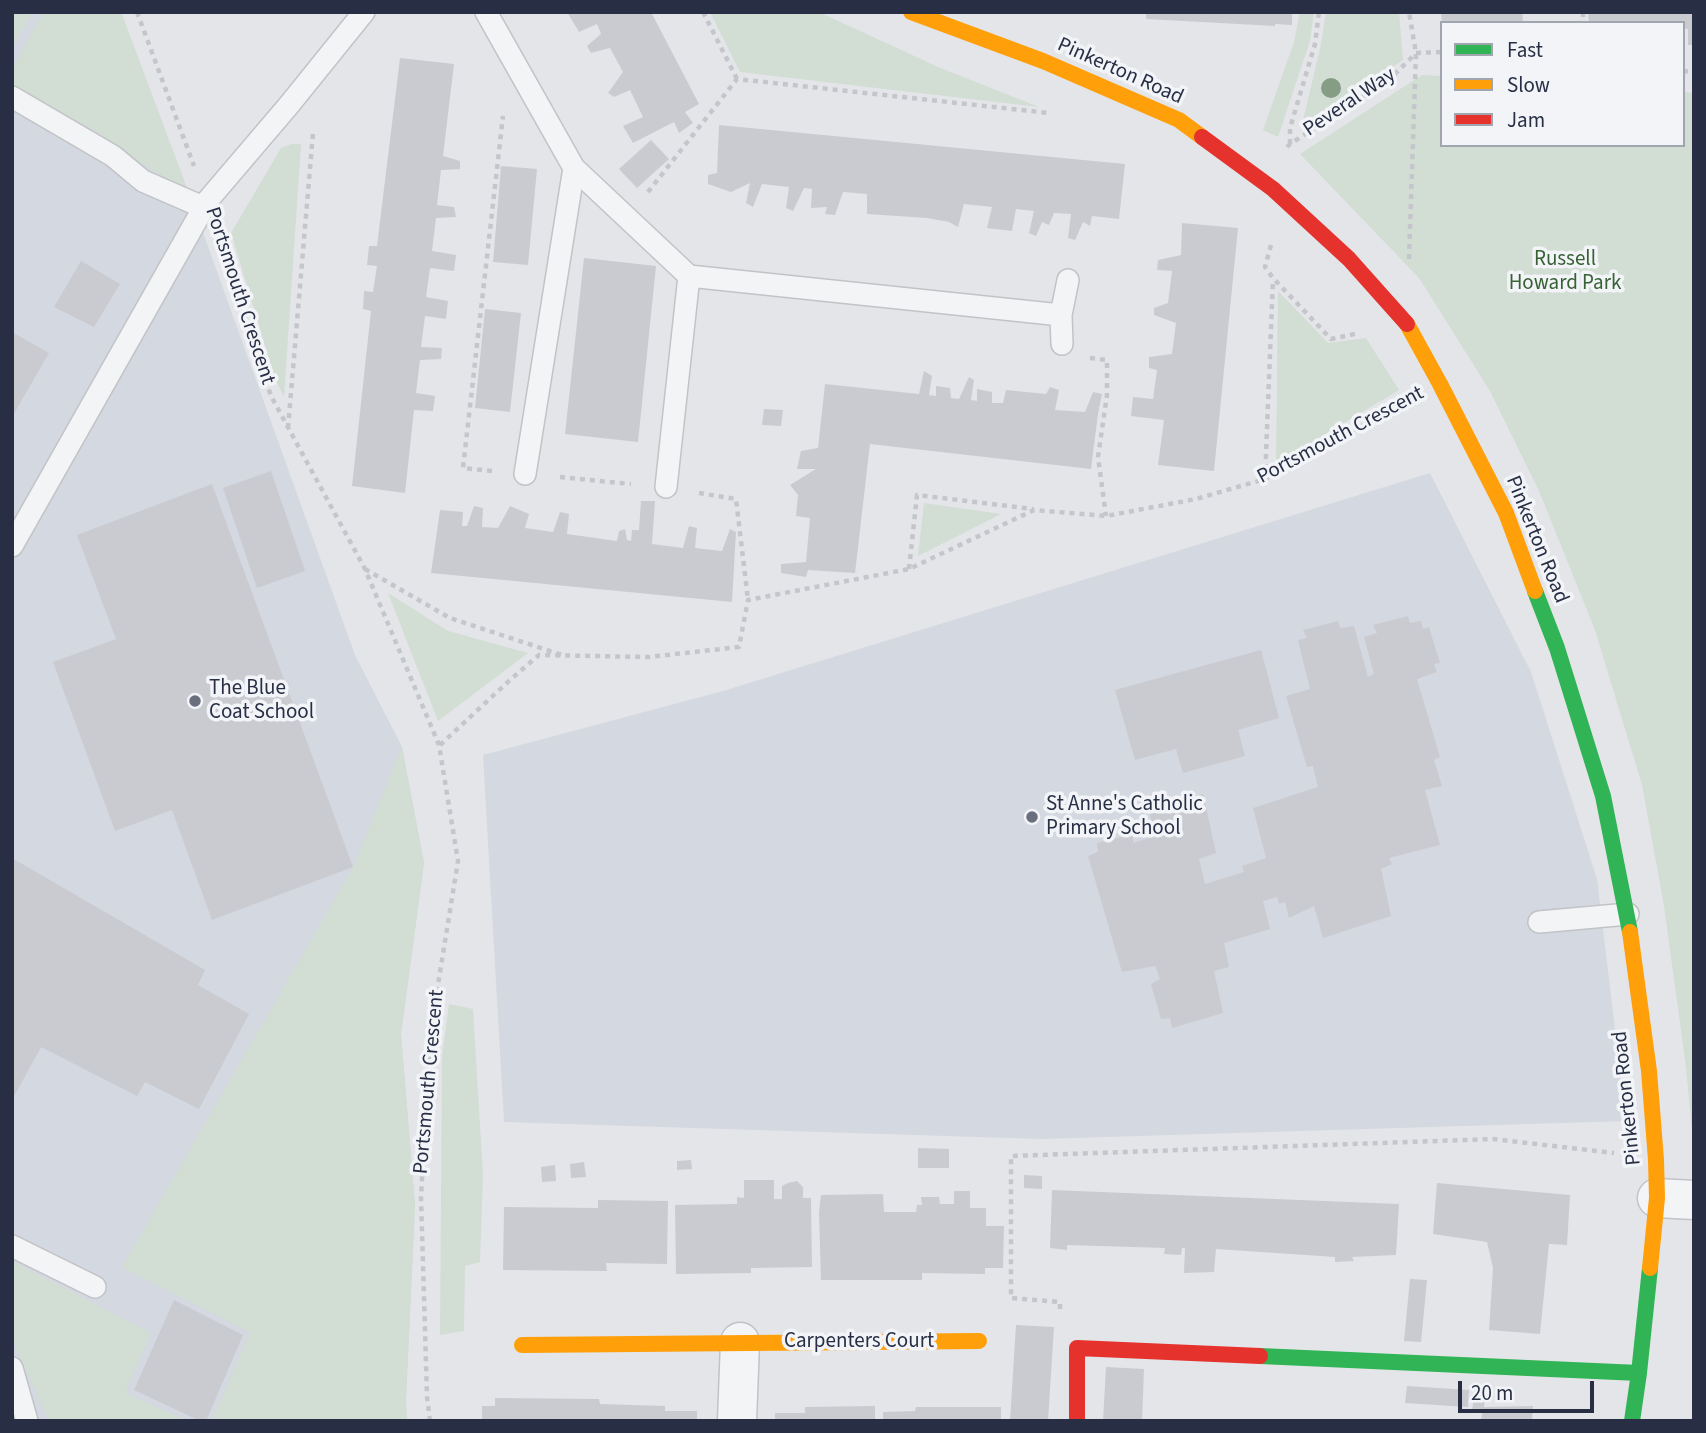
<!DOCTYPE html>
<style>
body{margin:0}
#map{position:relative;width:1706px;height:1433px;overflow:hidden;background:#e4e5e9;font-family:"Source Sans 3",sans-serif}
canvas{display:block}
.frame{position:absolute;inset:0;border:14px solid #282f45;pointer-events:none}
.legend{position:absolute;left:1440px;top:21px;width:245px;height:126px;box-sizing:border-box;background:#f2f4f8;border:2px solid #a1a5b0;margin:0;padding:9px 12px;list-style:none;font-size:21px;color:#282f45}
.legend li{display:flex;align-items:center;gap:14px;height:35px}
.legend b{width:35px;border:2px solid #a1a5b0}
.scale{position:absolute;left:1458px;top:1381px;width:136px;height:32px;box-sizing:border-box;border:4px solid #282f45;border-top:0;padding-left:9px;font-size:21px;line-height:24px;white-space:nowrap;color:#282f45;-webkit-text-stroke:5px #f2f4f8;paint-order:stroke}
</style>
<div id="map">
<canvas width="1706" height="1433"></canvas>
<div class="frame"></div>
<ul class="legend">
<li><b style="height:9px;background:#30b455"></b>Fast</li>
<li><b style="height:9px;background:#ff9f0a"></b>Slow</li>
<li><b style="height:9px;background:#e5322d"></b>Jam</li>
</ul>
<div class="scale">20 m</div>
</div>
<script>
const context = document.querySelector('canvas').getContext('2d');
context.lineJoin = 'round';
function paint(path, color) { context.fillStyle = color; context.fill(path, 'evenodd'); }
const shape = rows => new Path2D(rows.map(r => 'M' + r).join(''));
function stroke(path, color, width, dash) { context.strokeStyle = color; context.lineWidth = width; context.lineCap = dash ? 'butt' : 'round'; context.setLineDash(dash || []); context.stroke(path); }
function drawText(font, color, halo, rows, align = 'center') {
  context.font = font + ' "Source Sans 3",sans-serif'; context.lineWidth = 7; context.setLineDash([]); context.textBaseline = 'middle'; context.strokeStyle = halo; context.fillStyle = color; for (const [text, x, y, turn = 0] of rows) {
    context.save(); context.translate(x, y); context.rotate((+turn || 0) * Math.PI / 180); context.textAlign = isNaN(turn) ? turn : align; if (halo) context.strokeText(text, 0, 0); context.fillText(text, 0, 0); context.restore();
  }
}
paint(shape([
 [12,12,121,12,188,191,355,655,402,747,424,863,401,1034,415,1205,406,1400,407,1421,12,1421],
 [1430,473,1531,672,1597,879,1626,1121,1041,1139,504,1122,483,755,723,691]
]), '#d4d8e0');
paint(shape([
 [12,12,32,12,12,50],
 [43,12,121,12,188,191,12,87,12,69],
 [710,12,819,12,938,67,1039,107,740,72],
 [1300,12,1314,12,1310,41,1278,137,1263,130,1294,42],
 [1326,12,1399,12,1403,60,1301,129,1321,44],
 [1422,75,1442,76,1442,145,1683,145,1683,92,1694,93,1694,1152,1686,1067,1664,906,1642,785,1595,630,1539,491,1490,391,1419,278,1300,154],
 [291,144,301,144,284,397,275,378,231,233,281,148],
 [1278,291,1328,343,1366,338,1399,390,1276,464],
 [924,503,1001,514,918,556],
 [388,593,448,631,528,653,438,721],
 [402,747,424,863,401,1034,415,1205,406,1400,407,1421,212,1421,250,1332,122,1267,353,867],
 [449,1004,473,1009,483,1175,480,1262,465,1266,464,1331,440,1335,442,1057],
 [12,1261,151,1333,125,1393,188,1421,49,1421,12,1340]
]), '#d2ddd4');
paint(shape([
 [567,12,651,12,699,104,685,112,693,123,679,133,674,122,633,143,623,126,643,117,630,90,614,97,608,93,623,72,610,48,591,53,587,46,601,34,597,24,579,32],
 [1146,12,1292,12,1292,25,1275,24,1275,26,1146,19],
 [1441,12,1522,12,1523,22,1442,23],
 [1588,12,1694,12,1694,45,1688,45,1688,29,1683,29,1683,23,1589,23],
 [400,58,454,64,443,156,460,161,460,169,441,170,437,205,454,207,456,217,436,218,432,251,456,255,454,271,430,268,426,297,448,301,446,319,425,316,421,347,442,348,441,359,420,360,416,393,435,396,433,411,414,410,405,493,352,486,371,311,363,309,364,291,373,292,377,266,367,265,369,246,377,246],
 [719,125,1125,164,1119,219,1092,216,1090,226,1083,222,1075,240,1068,238,1071,214,1054,213,1049,225,1042,222,1036,236,1029,233,1034,211,1016,209,1012,231,987,228,992,207,964,204,958,227,949,222,927,218,867,214,867,194,843,192,835,215,825,214,827,207,811,208,812,189,804,188,793,211,786,208,789,187,762,184,753,207,746,203,750,183,731,192,708,184,708,175,717,173],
 [651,140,669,159,637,188,619,169],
 [501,166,537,169,528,265,493,262],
 [1182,223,1238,228,1214,471,1158,465,1164,420,1131,416,1133,397,1153,399,1157,370,1149,368,1149,357,1172,354,1176,323,1154,315,1154,308,1168,303,1172,271,1157,270,1158,260,1181,255],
 [584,258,656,266,638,442,565,434],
 [81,261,120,284,94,327,54,307],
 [485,309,521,313,510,412,475,408],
 [12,332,49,353,12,417],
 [924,371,932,376,929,395,936,396,936,386,950,388,951,398,959,399,969,377,974,380,971,400,977,401,977,389,992,392,992,403,1003,403,1006,390,1046,394,1050,387,1059,390,1055,410,1085,412,1093,392,1102,394,1098,414,1091,469,870,444,855,573,808,570,806,577,781,573,781,564,806,562,810,518,796,516,798,495,790,485,816,469,797,469,801,451,818,448,825,384,919,394],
 [764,409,783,410,781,426,762,425],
 [271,471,305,571,257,588,223,488],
 [212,484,353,867,212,920,172,810,115,831,53,662,116,639,77,535],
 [641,501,655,501,652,544,683,548,689,526,697,528,695,548,722,551,730,529,736,532,732,602,431,573,440,510,463,512,462,526,467,526,474,506,483,508,482,527,498,528,510,506,529,514,525,528,553,532,560,512,569,514,567,534,617,541,619,531,625,529,627,540,631,541,632,530,639,530],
 [1408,616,1410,623,1421,621,1423,629,1429,627,1440,663,1434,664,1437,672,1417,679,1440,757,1434,760,1442,786,1425,790,1440,845,1389,858,1392,864,1381,869,1391,916,1323,938,1314,906,1289,918,1285,902,1279,904,1277,897,1263,901,1270,929,1224,943,1229,967,1214,971,1223,1013,1172,1028,1170,1018,1161,1019,1151,984,1160,979,1155,966,1122,972,1088,856,1098,852,1097,843,1133,834,1133,843,1155,836,1149,810,1203,794,1216,853,1199,859,1205,884,1244,872,1242,866,1266,858,1253,808,1318,787,1313,766,1307,767,1286,696,1310,689,1298,640,1307,638,1303,630,1338,621,1340,628,1354,626,1368,677,1374,674,1364,637,1377,633,1373,625],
 [1261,650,1279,718,1238,730,1245,756,1183,773,1176,749,1135,760,1115,690],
 [12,858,205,970,198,985,249,1014,199,1109,145,1082,137,1096,41,1047,12,1100],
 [918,1148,949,1149,949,1168,918,1168],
 [691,1160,692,1169,677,1170,677,1161],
 [584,1162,586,1177,571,1178,570,1164],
 [555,1165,556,1181,542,1182,541,1167],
 [1024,1175,1042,1176,1042,1189,1024,1188],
 [744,1180,774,1180,774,1199,782,1199,782,1186,788,1183,797,1181,803,1187,803,1198,811,1198,812,1267,751,1268,751,1273,676,1274,675,1205,737,1204,737,1197,744,1198],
 [1437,1183,1570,1195,1567,1245,1549,1244,1540,1334,1489,1330,1493,1268,1487,1242,1433,1234],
 [1052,1190,1399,1204,1396,1255,1352,1257,1354,1261,1335,1262,1335,1257,1216,1249,1214,1272,1184,1273,1185,1248,1182,1248,1181,1255,1164,1254,1165,1248,1067,1245,1067,1250,1050,1248],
 [954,1191,970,1191,970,1208,986,1208,986,1226,1004,1226,1003,1268,985,1268,985,1274,922,1273,922,1280,821,1280,819,1212,821,1195,883,1194,884,1212,916,1212,917,1205,922,1205,921,1197,939,1197,940,1204,954,1204],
 [598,1200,668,1201,667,1264,606,1263,607,1271,503,1270,504,1207,598,1208],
 [1410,1279,1427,1280,1421,1342,1404,1341],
 [174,1300,243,1335,206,1421,200,1421,134,1390],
 [1016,1325,1054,1327,1048,1421,1010,1421],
 [1106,1367,1144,1369,1142,1421,1103,1421],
 [1407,1386,1469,1390,1468,1407,1405,1403],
 [1475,1391,1485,1391,1484,1407,1533,1406,1532,1421,1481,1421,1482,1413,1472,1410],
 [495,1398,599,1399,600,1404,665,1406,665,1411,697,1411,697,1421,482,1421,482,1406,495,1406],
 [875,1406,875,1421,775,1421,775,1413,805,1413,805,1407],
 [916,1407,1001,1407,1001,1421,883,1421,883,1412,915,1411]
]), '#cacbd0');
const lane = shape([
 [486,12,574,168,689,276,1061,315],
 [12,97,113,156,143,181,205,208],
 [1062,344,1061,315,1068,280],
 [525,474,574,168],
 [666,487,689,276],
 [12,546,208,200,289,105,364,12],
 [1539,922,1628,914],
 [12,1246,95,1287],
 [12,1368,27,1421]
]);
const street = shape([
 [1657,1198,1694,1200],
 [737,1421,740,1342]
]);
stroke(lane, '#c2c3c7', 24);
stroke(street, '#c2c3c7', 41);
stroke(shape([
 [137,12,194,166],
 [703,12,737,79],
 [1583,12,1583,23],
 [1416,53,1442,52],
 [1683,71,1694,72],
 [1290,144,1290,128,1315,44,1319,12],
 [1287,147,1290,144,1388,81,1415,54],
 [648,192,737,79,1049,113,1050,111],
 [1271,245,1265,267,1273,278,1331,339,1359,333],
 [222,247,271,396,365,569,439,745,458,861,430,1034,421,1197,427,1397,430,1421],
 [1409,259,1416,53,1409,12],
 [1090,358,1107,360,1107,395,1098,457,1106,516],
 [288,428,313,133],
 [492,471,463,468,503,116],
 [560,477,631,484],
 [1265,479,1273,279],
 [699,493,736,499,748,600],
 [365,569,450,618,562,655],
 [909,569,917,495,1033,509],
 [440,745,510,680,539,655,649,657,739,647,748,600,909,569,1034,510,1106,516,1196,499,1265,479,1402,404],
 [1060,1309,1060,1302,1011,1298,1011,1156,1493,1139,1614,1153]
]), '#c5c6cc', 4.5, [5, 5]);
stroke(lane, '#f3f4f6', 21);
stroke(street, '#f3f4f6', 38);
stroke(shape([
 [1535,591,1557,648,1603,796,1630,932],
 [1260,1356,1639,1373],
 [1632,1421,1639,1373,1650,1268]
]), '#30b455', 16);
stroke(shape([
 [911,12,1043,61,1179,120,1202,137],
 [1407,324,1440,384,1506,513,1535,591],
 [1630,932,1649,1071,1656,1160,1657,1198,1650,1268],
 [522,1345,979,1341]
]), '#ff9f0a', 16);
stroke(shape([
 [1202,137,1273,189,1349,259,1407,324],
 [1077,1421,1077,1348,1260,1356]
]), '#e5322d', 16);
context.fillStyle = '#859d85';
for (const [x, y] of [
 [1331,88]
]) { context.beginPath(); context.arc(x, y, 10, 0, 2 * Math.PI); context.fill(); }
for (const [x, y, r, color] of [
 [195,701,7,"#6a6f7e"],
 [1032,817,7,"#6a6f7e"]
]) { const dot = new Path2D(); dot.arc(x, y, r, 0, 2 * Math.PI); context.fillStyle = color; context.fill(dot); stroke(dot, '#f2f4f8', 2.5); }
drawText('21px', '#282f45', '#f2f4f8', [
 ["Pinkerton Road",1120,72,24],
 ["Peveral Way",1350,103,-34],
 ["Portsmouth Crescent",239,296,72],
 ["Portsmouth Crescent",1341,436,-28],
 ["Pinkerton Road",1536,540,68],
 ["Portsmouth Crescent",430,1082,-85],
 ["Pinkerton Road",1628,1098,-96],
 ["Carpenters Court",859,1342]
]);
drawText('21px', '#376234', '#f2f4f8', [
 ["Russell",1565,260],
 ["Howard Park",1565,284]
]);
drawText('21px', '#282f45', '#f2f4f8', [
 ["The Blue",209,689],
 ["Coat School",209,713],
 ["St Anne's Catholic",1046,805],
 ["Primary School",1046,829]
], 'left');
</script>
